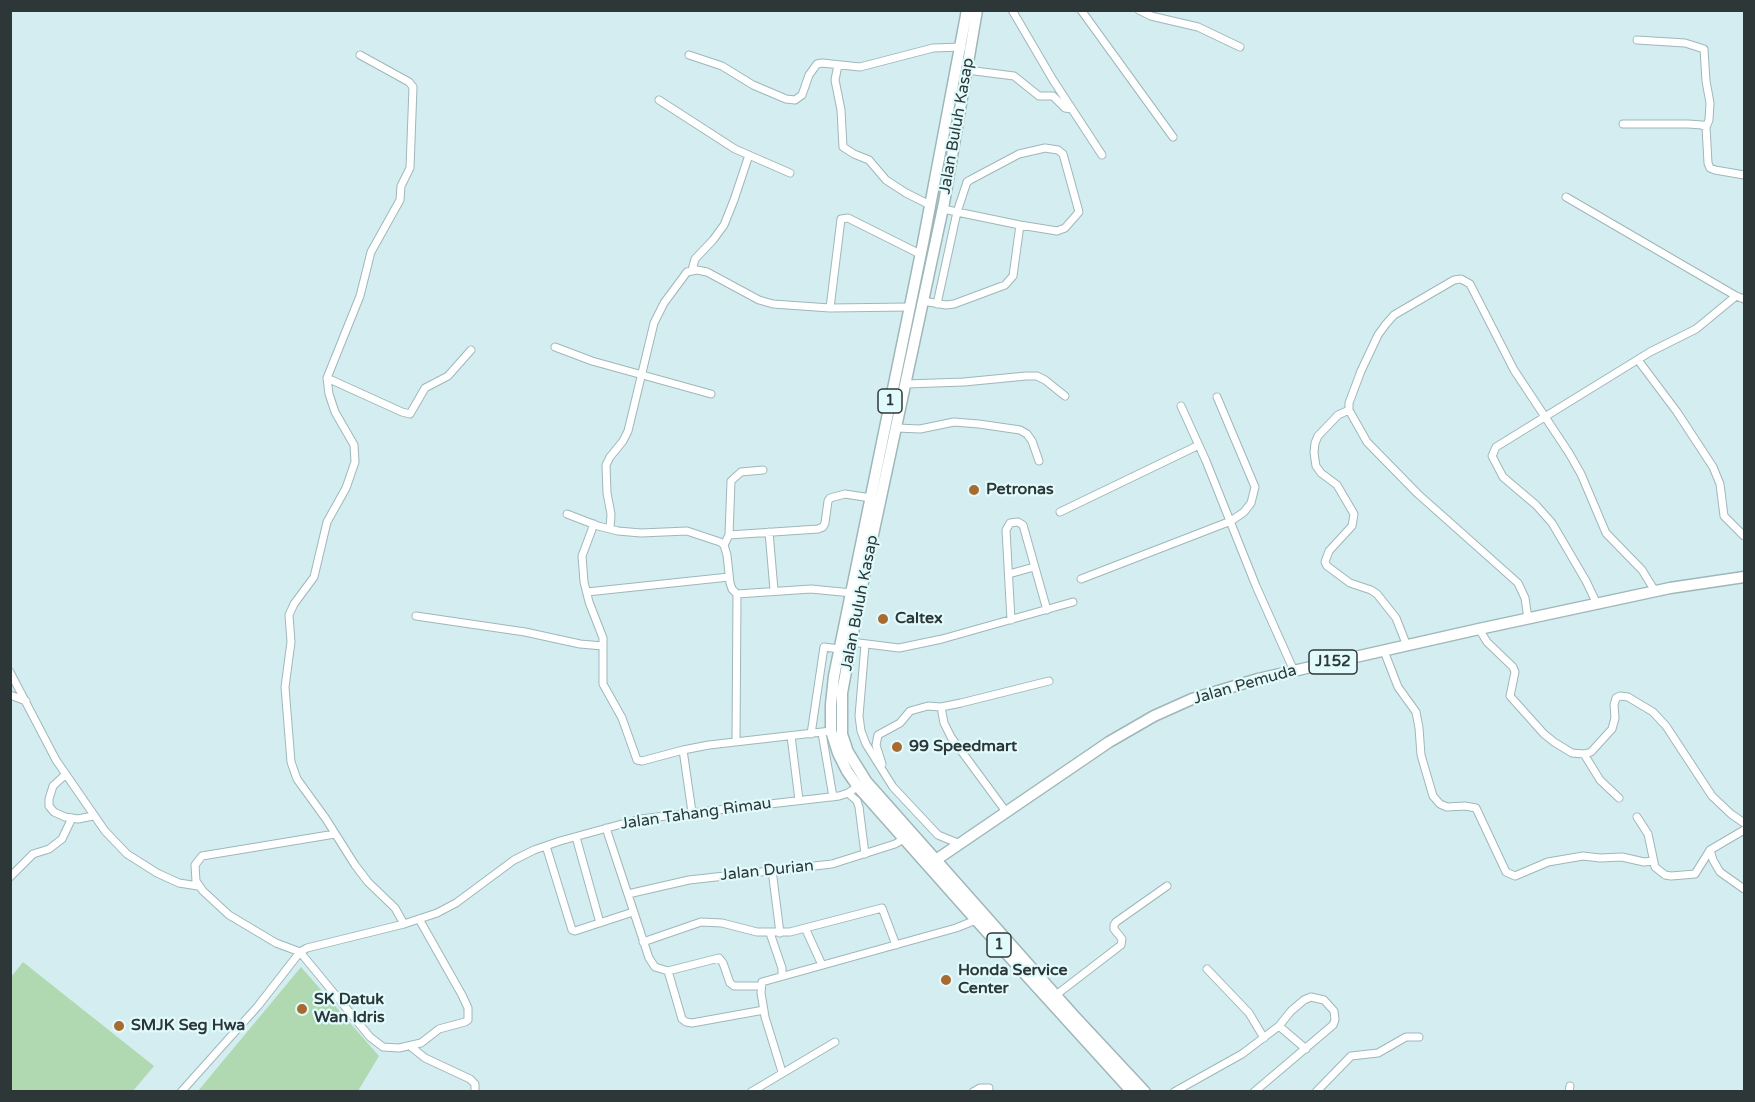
<!DOCTYPE html>
<style>
body{margin:0}
#map{position:relative;width:1755px;height:1102px;overflow:hidden;background:#d4edf0;font-family:"Varela Round",sans-serif}
canvas{display:block}
.frame{position:absolute;inset:0;border:12px solid #2e3738;pointer-events:none}
</style>
<div id="map">
<canvas width="1755" height="1102"></canvas>
<div class="frame"></div>
</div>
<script>
const context = document.querySelector('canvas').getContext('2d');
context.lineJoin = 'round';
function paint(path, color) { context.fillStyle = color; context.fill(path, 'evenodd'); }
const shape = rows => new Path2D(rows.map(r => 'M' + r).join(''));
function stroke(path, color, width, dash) { context.strokeStyle = color; context.lineWidth = width; context.lineCap = dash ? 'butt' : 'round'; context.setLineDash(dash || []); context.stroke(path); }
function drawText(font, color, halo, rows, align = 'center') {
  context.font = font + ' "Varela Round",sans-serif'; context.lineWidth = 4.5; context.setLineDash([]); context.textBaseline = 'middle'; context.strokeStyle = halo; context.fillStyle = color; for (const [text, x, y, turn = 0] of rows) {
    context.save(); context.translate(x, y); context.rotate((+turn || 0) * Math.PI / 180); context.textAlign = isNaN(turn) ? turn : align; if (halo) context.strokeText(text, 0, 0); context.fillText(text, 0, 0); context.restore();
  }
}
paint(shape([
 [23,962,154,1066,133,1091,11,1091,11,977],
 [301,967,379,1056,358,1091,198,1091]
]), '#b0d9b2');
const minor = shape([
 [1012,10,1053,80,1102,155],
 [1081,10,1173,137],
 [1139,10,1151,16,1198,27,1240,47],
 [1637,40,1685,43,1704,49,1706,81,1710,103,1709,120,1706,127,1708,163,1710,168,1715,170,1744,175],
 [360,55,409,82,413,87,410,168,401,186,400,200,371,252,360,296,327,378,329,394,335,412,354,445,355,462,346,488,327,522,314,577,294,604,289,615,291,642,285,687,291,762,297,779,326,819,355,865,368,882,395,908,404,924],
 [689,55,722,66,753,85,786,99,795,100,802,95,809,75,817,64,822,63,860,67,933,48,962,47],
 [838,65,835,80,841,110,843,147,854,154,869,160,886,180,906,193,930,205],
 [967,70,1014,76,1039,96,1053,96,1065,108,1072,109],
 [659,100,735,149,790,173],
 [1623,124,1688,124,1702,125,1706,127],
 [1566,197,1736,296,1744,299],
 [692,270,695,259,713,240,724,225,734,200,749,155],
 [923,301,946,305,954,304,1005,285,1013,276,1020,225],
 [937,304,957,212,967,182,970,180,1019,154,1045,148,1058,150,1063,154,1079,212,1065,228,1057,231,1020,225,957,212,943,209],
 [830,308,841,219,848,218,920,254],
 [555,347,592,361,711,394],
 [1638,360,1677,412,1713,467,1720,484,1724,516,1744,536],
 [327,378,402,412,410,414,425,388,448,376,471,350],
 [906,384,964,382,1026,376,1037,376,1045,380,1065,396],
 [1181,406,1206,461,1256,586,1294,671],
 [1349,410,1338,415,1318,436,1315,443,1314,453,1316,466,1321,473,1337,485,1354,514,1352,526,1329,551,1325,562,1327,566,1350,583,1371,590,1377,594,1396,618,1407,646],
 [897,428,920,429,954,422,979,424,1020,430,1027,434,1032,441,1039,461],
 [1060,512,1199,445],
 [567,514,598,526,618,531,641,533,687,531,720,542,724,545,727,555,730,583,732,589,737,594,736,742],
 [594,524,582,556,584,582,589,602,603,638,603,684,622,718,637,760,642,761,683,750,709,745,831,731],
 [610,529,611,514,607,493,606,465,610,457,623,441,628,431,654,323,664,303,687,272,697,270,707,272,759,300,773,304,830,308,909,307],
 [769,532,774,590],
 [729,535,818,529,823,527,825,523,828,501,830,498,845,494,871,498],
 [724,545,729,535,731,481,741,472,763,470],
 [1009,574,1034,567],
 [1081,579,1231,521,1244,512,1251,503,1255,487,1217,397],
 [587,592,729,577],
 [737,594,811,589,852,593],
 [1597,604,1586,581,1552,523,1536,505,1503,477,1492,456,1496,447,1650,352,1696,329,1736,296],
 [416,616,525,632,580,644,603,646],
 [1528,619,1525,598,1518,583,1418,494,1367,442,1349,410,1349,403,1361,371,1378,335,1386,324,1394,315,1454,280,1461,279,1470,284,1514,370,1569,453,1581,474,1606,533,1642,570,1655,591],
 [1011,620,1006,530,1010,523,1018,522,1023,525,1047,610],
 [1479,629,1487,642,1513,667,1515,672,1510,696,1544,734,1554,742,1572,753,1584,754,1591,752,1612,729,1615,718,1614,705,1616,698,1620,696,1628,697,1653,712,1666,726,1712,796,1731,814,1744,823],
 [851,642,899,648,942,639,1073,602],
 [865,645,859,716,861,731,866,744,893,787,938,835,960,844],
 [1384,651,1398,687,1416,712,1419,728,1421,755,1433,796,1440,804,1447,807,1465,806,1476,808,1506,872,1515,876,1548,862,1583,856,1600,858,1622,857,1644,862,1653,861],
 [10,672,56,760,105,831,127,854,157,873,179,883,198,886],
 [10,695,26,701],
 [941,707,944,723,951,737,1007,813],
 [822,733,833,797],
 [811,734,824,647,840,649],
 [791,736,799,800],
 [683,750,692,812],
 [1584,754,1600,780,1619,798],
 [882,764,876,745,878,735,900,723,910,711,928,706,941,707,961,703,1049,681],
 [66,774,53,786,49,799,49,806,54,812,65,817,78,819,93,816],
 [848,793,857,801,859,807,865,854],
 [1637,817,1648,834,1655,867,1665,875,1671,876,1695,874,1710,850,1744,830],
 [606,828,649,958,655,967,668,971,682,1019,686,1022,692,1023,764,1010],
 [335,834,202,856,195,865,196,881,203,891,229,915,276,943,300,952,370,1037,383,1047,399,1048,421,1043,439,1029,465,1022,468,1020,468,1008,462,995,419,919],
 [576,837,600,923],
 [546,846,572,930,575,931,633,912],
 [1710,850,1713,860,1720,872,1744,889],
 [772,870,780,933],
 [10,877,33,854,49,849,62,839,72,818],
 [628,894,689,880,832,864,895,844,904,839],
 [806,930,822,965],
 [770,933,782,968,782,975],
 [643,942,701,922,722,923,757,932,790,932,882,908,896,945],
 [1207,969,1249,1013,1264,1038],
 [668,971,719,958,723,963,730,983,734,986,761,986],
 [1056,995,1121,945,1122,939,1114,929,1114,925,1116,922,1167,886],
 [1279,1026,1306,1049],
 [410,1046,425,1058,470,1079,475,1084,475,1092],
 [782,1072,765,1017,761,993,762,982,956,928,976,920],
 [181,1092,258,1006,300,952,307,948,404,924,437,913,456,903,514,860,534,850,560,841,640,819,839,796,848,793,859,786],
 [751,1092,835,1042],
 [973,1092,980,1088,989,1088],
 [1174,1092,1242,1054,1279,1026,1291,1011,1304,1000,1311,997,1324,1000,1334,1011,1335,1020,1333,1025,1254,1092],
 [1316,1092,1351,1056,1378,1053,1406,1037,1419,1037],
 [1569,1092,1570,1086]
]);
const primary = shape([
 [930,864,1109,742,1154,716,1192,699,1258,679,1479,629,1670,588,1744,577]
]);
const trunk = shape([
 [967,10,923,243,834,676,831,704,831,731,838,753,847,771,858,787,976,920,1132,1092],
 [977,10,944,203,859,600,842,693,842,734,848,752,866,781,1076,1018,1145,1092]
]);
stroke(minor, '#9fb7b9', 9);
stroke(primary, '#9fb7b9', 13);
stroke(trunk, '#9fb7b9', 13);
stroke(minor, '#fff', 7);
stroke(primary, '#fff', 10);
stroke(trunk, '#fff', 10);
for (const [x, y, r, color] of [
 [974,490,6,"#a96a31"],
 [883,619,6,"#a96a31"],
 [897,747,6,"#a96a31"],
 [946,980,6,"#a96a31"],
 [302,1009,6,"#a96a31"],
 [119,1026,6,"#a96a31"]
]) { const dot = new Path2D(); dot.arc(x, y, r, 0, 2 * Math.PI); context.fillStyle = color; context.fill(dot); stroke(dot, '#e1fbfd', 2); }
for (const [x, y, w] of [
 [890,401,24],
 [1333,662,48],
 [999,945,24]
]) { const box = new Path2D(); box.roundRect(x - w / 2, y - 12, w, 24, 4.5); context.fillStyle = '#e1fbfd'; context.fill(box); stroke(box, '#2e3738', 1.5); }
drawText('bold 15px', '#2e3738', null, [
 ["1",890,401],
 ["J152",1333,662],
 ["1",999,945]
]);
drawText('16px', '#2e3738', '#e1fbfd', [
 ["Jalan Buluh Kasap",957,126,-80],
 ["Jalan Buluh Kasap",860,603,-79],
 ["Jalan Pemuda",1245,685,-16],
 ["Jalan Tahang Rimau",696,814,-8],
 ["Jalan Durian",767,871,-6]
]);
drawText('bold 16px', '#2e3738', '#e1fbfd', [
 ["Petronas",986,490],
 ["Caltex",895,619],
 ["99 Speedmart",909,747],
 ["Honda Service",958,971],
 ["Center",958,989],
 ["SK Datuk",314,1000],
 ["Wan Idris",314,1018],
 ["SMJK Seg Hwa",131,1026]
], 'left');
</script>
